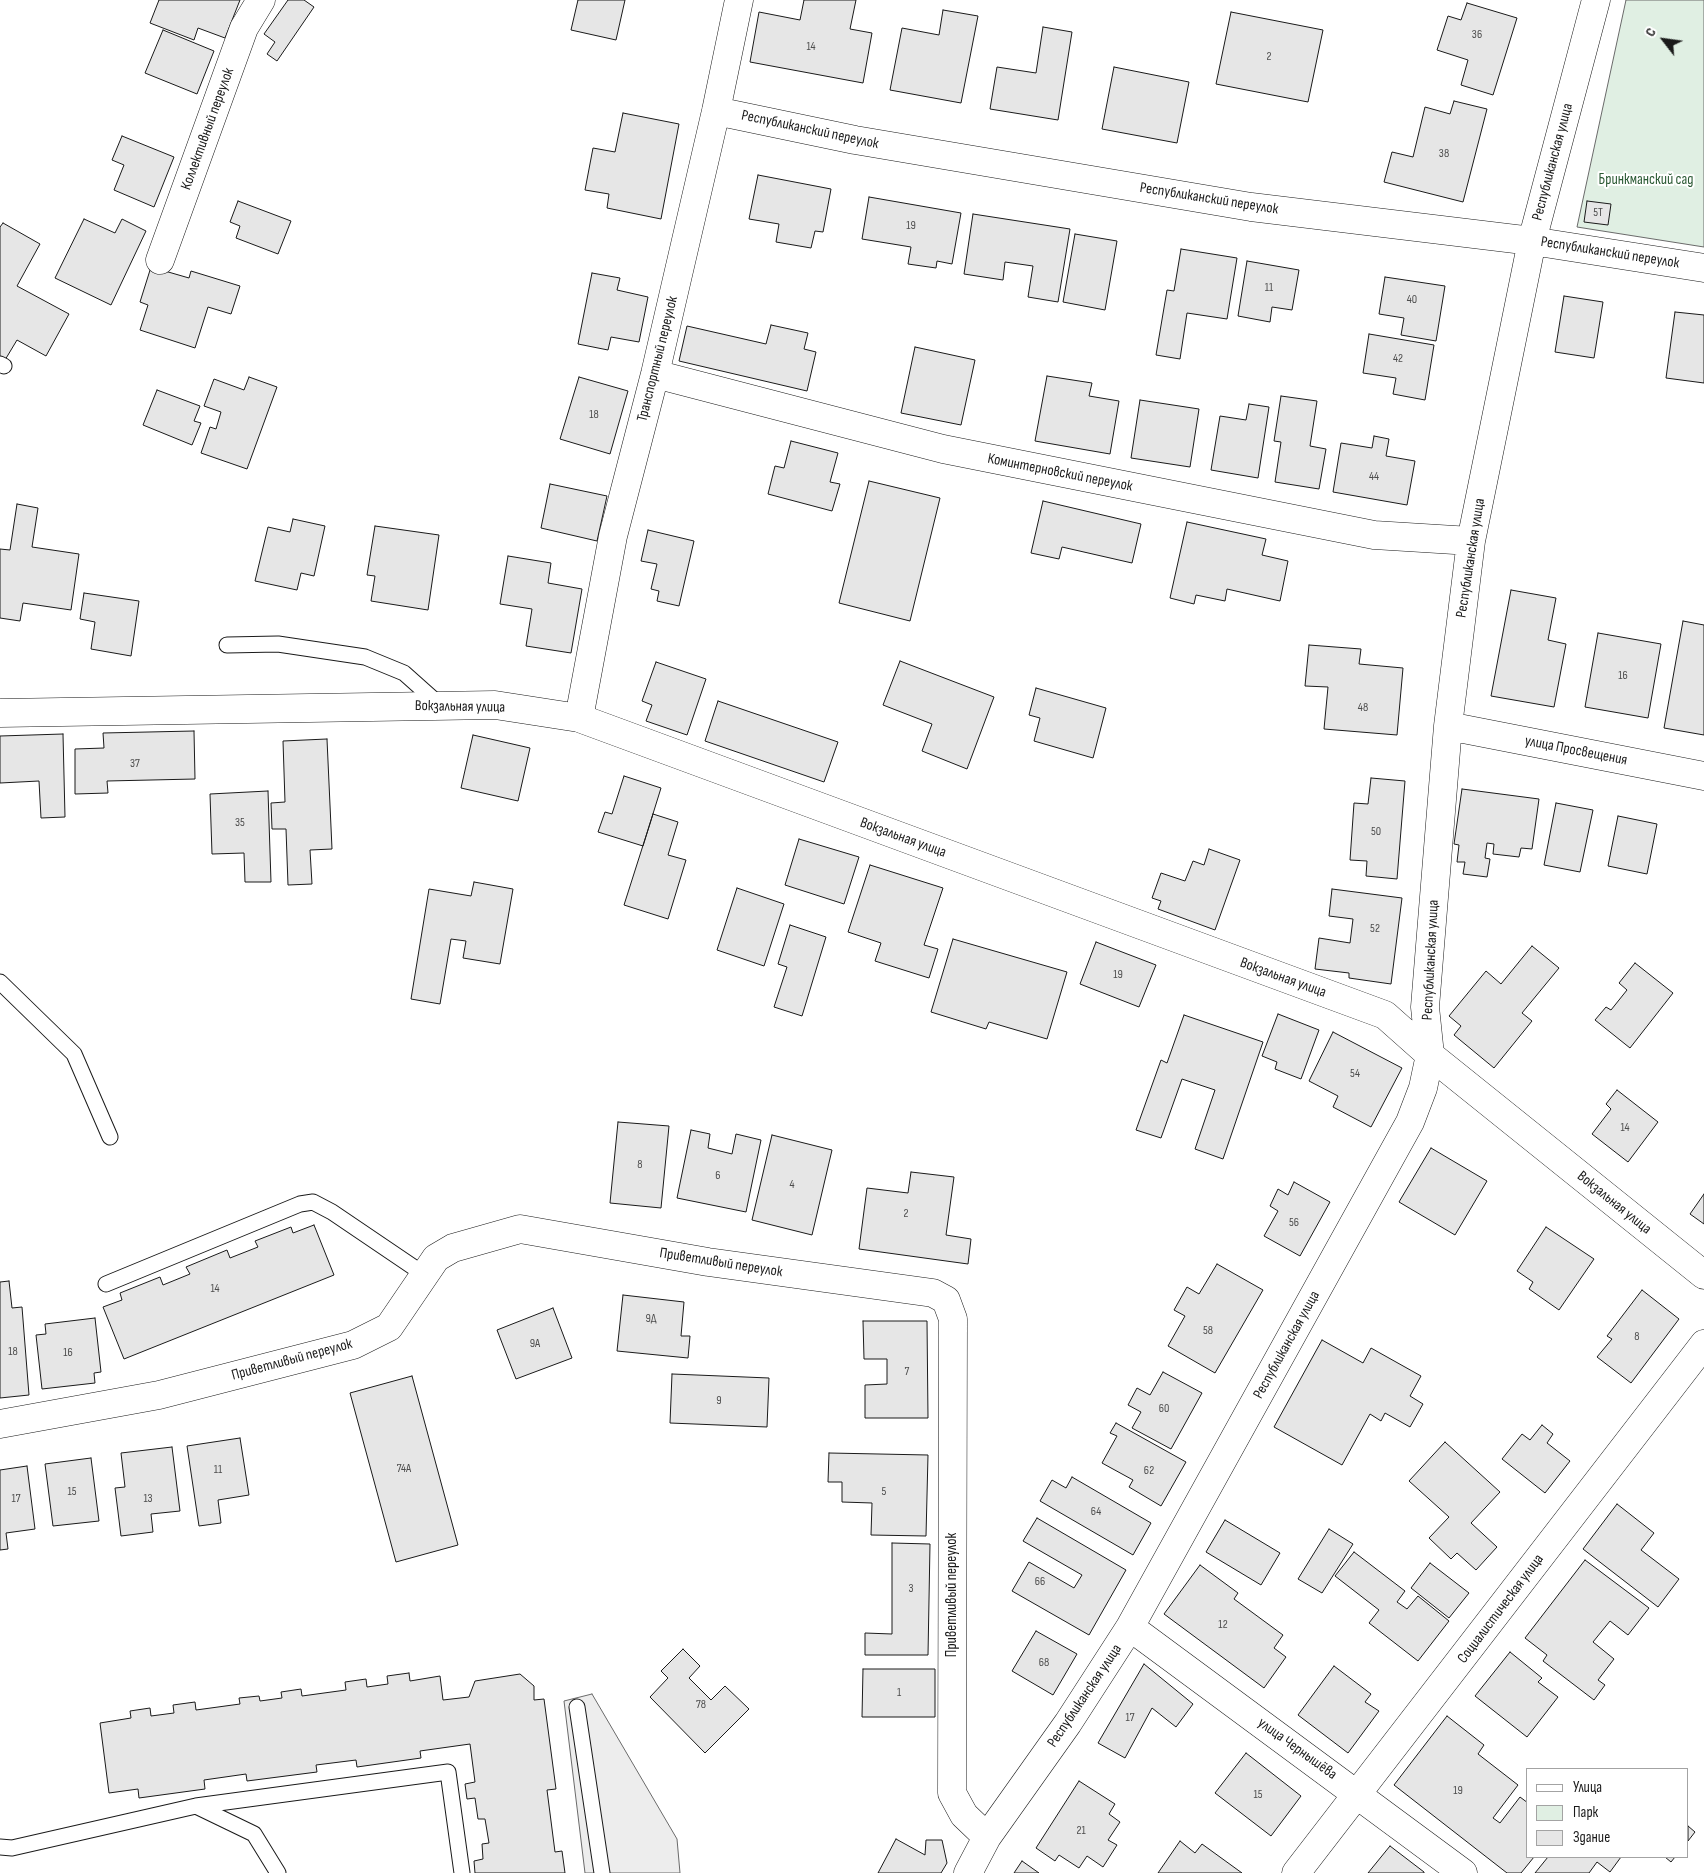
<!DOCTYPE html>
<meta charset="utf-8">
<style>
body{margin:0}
#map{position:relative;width:1704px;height:1873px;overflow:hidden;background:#fff;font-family:"Sofia Sans Condensed",sans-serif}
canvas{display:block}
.legend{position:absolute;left:1526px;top:1768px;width:162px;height:90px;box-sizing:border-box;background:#fff;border:1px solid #a3a3a3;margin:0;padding:6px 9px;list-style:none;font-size:15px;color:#1a1a1a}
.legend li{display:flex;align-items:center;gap:10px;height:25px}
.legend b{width:25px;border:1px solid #a3a3a3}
.north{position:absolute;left:1639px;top:15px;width:50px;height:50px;-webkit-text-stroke:4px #fff;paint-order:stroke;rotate:300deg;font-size:14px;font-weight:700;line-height:20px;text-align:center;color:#1a1a1a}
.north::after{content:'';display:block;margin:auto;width:18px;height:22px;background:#1a1a1a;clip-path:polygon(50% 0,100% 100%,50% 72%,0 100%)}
</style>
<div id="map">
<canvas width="1704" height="1873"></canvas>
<ul class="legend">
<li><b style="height:6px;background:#fff"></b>Улица</li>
<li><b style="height:14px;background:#e0efe3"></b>Парк</li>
<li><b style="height:14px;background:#e6e6e6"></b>Здание</li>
</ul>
<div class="north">С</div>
</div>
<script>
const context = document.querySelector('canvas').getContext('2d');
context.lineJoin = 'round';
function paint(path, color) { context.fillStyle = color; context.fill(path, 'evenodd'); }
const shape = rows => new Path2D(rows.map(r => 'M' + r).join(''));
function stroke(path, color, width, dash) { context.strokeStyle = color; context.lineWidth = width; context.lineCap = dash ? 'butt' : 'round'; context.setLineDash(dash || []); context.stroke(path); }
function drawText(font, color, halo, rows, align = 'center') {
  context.font = font + ' "Sofia Sans Condensed",sans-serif'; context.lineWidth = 4; context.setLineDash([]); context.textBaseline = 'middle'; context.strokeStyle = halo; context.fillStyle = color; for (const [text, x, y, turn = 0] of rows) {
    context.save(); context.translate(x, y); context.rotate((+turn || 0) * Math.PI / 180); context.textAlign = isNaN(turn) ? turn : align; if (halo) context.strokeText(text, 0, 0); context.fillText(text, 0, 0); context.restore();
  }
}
const green = shape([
 [1626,0,1704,0,1704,247,1577,227,1626,0]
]);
paint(green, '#e0efe3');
stroke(green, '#6a6a6a', 1);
const parking = shape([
 [592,1694,677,1839,680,1873,585,1873,564,1701,592,1694]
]);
paint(parking, '#ededed');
stroke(parking, '#6a6a6a', 1);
const building = shape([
 [159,0,240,0,225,38,198,28,194,40,150,23,159,0],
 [288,0,304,0,314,7,277,61,267,54,275,42,264,34,288,0],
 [578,0,625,0,616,40,571,30,578,0],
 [804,0,856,0,850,29,872,33,863,83,750,62,759,12,800,20,804,0],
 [1467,3,1517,18,1493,95,1461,85,1468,60,1437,50,1448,16,1461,20,1467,3],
 [943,10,978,16,961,103,890,90,902,28,939,35,943,10],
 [1231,12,1323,30,1308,102,1216,84,1231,12],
 [1043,27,1072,32,1058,120,990,109,997,67,1036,73,1043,27],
 [163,30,214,51,197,94,145,73,163,30],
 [1114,67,1189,82,1177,143,1102,129,1114,67],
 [1454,101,1487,109,1463,202,1384,182,1392,152,1413,157,1425,107,1450,114,1454,101],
 [623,113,679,124,661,219,607,208,609,194,585,190,593,148,615,152,623,113],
 [122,136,174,157,154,207,114,190,124,165,112,160,122,136],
 [758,175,831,189,823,232,815,231,811,248,776,242,779,224,749,219,758,175],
 [869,197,961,213,952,264,937,261,936,268,908,264,911,247,862,239,869,197],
 [238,201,291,221,278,254,236,238,240,226,230,222,238,201],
 [1587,201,1611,204,1608,225,1584,222,1587,201],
 [973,214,1070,229,1058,302,1028,297,1033,266,1005,262,1003,280,964,274,973,214],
 [84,219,115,233,122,219,146,231,111,305,55,278,84,219],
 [3,223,40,244,17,286,69,314,46,356,17,340,5,360,0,358,0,227,3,223],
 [1075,234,1117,241,1105,310,1063,302,1075,234],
 [1181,249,1237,258,1227,319,1187,313,1180,359,1156,355,1167,290,1174,291,1181,249],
 [1247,261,1299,270,1292,310,1272,307,1270,322,1238,316,1247,261],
 [151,267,189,278,191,271,240,286,231,314,208,307,195,348,140,330,148,305,140,302,151,267],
 [592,273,620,278,617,290,648,297,639,342,611,337,608,350,578,344,592,273],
 [1385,277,1445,286,1436,341,1401,335,1404,318,1379,314,1385,277],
 [1564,296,1603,302,1594,358,1555,352,1564,296],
 [1675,312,1704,315,1704,383,1666,378,1675,312],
 [771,325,808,333,804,349,816,352,807,391,679,361,687,326,766,344,771,325],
 [1369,334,1434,345,1425,400,1393,394,1396,378,1363,373,1369,334],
 [915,347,975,360,961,425,901,413,915,347],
 [1047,376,1092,383,1089,396,1119,401,1110,454,1035,441,1047,376],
 [249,377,277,387,247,469,201,453,210,427,216,429,221,412,204,406,214,379,244,390,249,377],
 [579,377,628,391,610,454,560,439,579,377],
 [157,390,200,406,194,421,201,423,192,445,143,425,157,390],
 [1281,396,1317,401,1310,446,1326,449,1319,489,1275,482,1281,442,1274,441,1281,396],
 [1140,400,1199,409,1190,467,1131,458,1140,400],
 [1249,404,1269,407,1258,478,1211,470,1220,416,1246,420,1249,404],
 [1374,436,1389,439,1386,456,1415,461,1407,505,1333,492,1341,443,1372,448,1374,436],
 [791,441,838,453,830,482,840,484,832,511,768,494,775,466,784,468,791,441],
 [869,481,940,498,910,621,839,603,869,481],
 [550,484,607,496,597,541,541,528,550,484],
 [1043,501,1141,524,1132,563,1062,547,1059,559,1031,553,1043,501],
 [17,504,38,508,32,547,79,554,71,610,23,603,20,621,0,618,0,549,10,550,17,504],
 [293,519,325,526,314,576,301,573,297,590,255,581,268,527,290,532,293,519],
 [1187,522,1266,539,1262,555,1288,561,1280,601,1227,589,1225,601,1196,595,1194,604,1170,598,1187,522],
 [375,526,439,535,428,610,371,601,375,576,367,575,375,526],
 [648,530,694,541,679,606,657,601,659,591,651,589,657,564,641,561,648,530],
 [508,556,551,563,548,583,582,589,571,653,526,646,532,609,500,604,508,556],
 [1511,590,1556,598,1548,640,1566,644,1554,707,1491,696,1511,590],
 [84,593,139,601,131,656,91,649,95,622,80,619,84,593],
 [1683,621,1704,625,1704,735,1664,728,1683,621],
 [1598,633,1661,644,1648,718,1585,707,1598,633],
 [1309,645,1361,649,1359,664,1403,668,1397,735,1324,729,1328,687,1305,686,1309,645],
 [900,661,994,697,967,769,922,751,932,724,883,705,900,661],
 [656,662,706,679,687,735,646,721,652,705,642,701,656,662],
 [1036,688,1106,708,1093,758,1034,741,1040,718,1029,715,1036,688],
 [718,701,838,742,824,782,705,741,718,701],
 [194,731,195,779,107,781,108,793,75,794,75,749,104,748,103,733,194,731],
 [63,734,65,817,41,818,39,781,0,783,0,736,63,734],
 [473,735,530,748,518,801,461,788,473,735],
 [327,739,332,849,310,850,312,884,288,885,286,829,272,829,271,803,285,802,283,741,327,739],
 [624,776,661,788,643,846,598,832,605,812,612,814,624,776],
 [1371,778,1405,781,1397,879,1366,876,1367,861,1350,860,1354,803,1368,804,1371,778],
 [1462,789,1539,799,1532,849,1521,848,1519,857,1493,854,1494,844,1487,843,1485,858,1490,859,1487,877,1463,874,1465,862,1457,862,1459,845,1454,844,1462,789],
 [268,791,271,882,245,882,244,853,212,854,210,794,268,791],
 [1556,803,1593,810,1580,872,1544,865,1556,803],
 [653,814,678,822,668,855,686,860,668,919,624,905,653,814],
 [1618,816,1657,824,1647,874,1608,866,1618,816],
 [799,839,859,857,844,904,785,885,799,839],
 [1209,849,1240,860,1215,930,1158,909,1161,901,1152,898,1161,873,1185,881,1193,861,1204,865,1209,849],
 [870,865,943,888,924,945,938,949,929,978,875,961,881,943,848,932,870,865],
 [474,882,513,889,500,964,463,958,466,941,451,939,440,1004,411,999,429,889,471,896,474,882],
 [737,888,784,904,764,966,717,950,737,888],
 [1332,889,1402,898,1391,984,1349,978,1349,973,1315,969,1319,938,1350,943,1353,919,1329,916,1332,889],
 [790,925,826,937,802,1016,774,1007,787,967,778,964,790,925],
 [953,939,1067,972,1047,1039,989,1022,986,1029,931,1012,953,939],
 [1096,942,1156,965,1139,1007,1080,984,1096,942],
 [1532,946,1559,968,1522,1013,1532,1021,1494,1068,1454,1035,1461,1026,1449,1016,1486,971,1501,984,1532,946],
 [1635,963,1673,993,1630,1048,1595,1020,1606,1007,1611,1010,1627,990,1619,983,1635,963],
 [1278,1014,1319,1030,1301,1079,1275,1069,1277,1062,1262,1056,1278,1014],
 [1184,1015,1263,1042,1223,1159,1195,1149,1215,1090,1182,1079,1161,1138,1136,1130,1161,1060,1167,1063,1184,1015],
 [1333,1032,1402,1068,1371,1127,1333,1107,1338,1096,1309,1081,1333,1032],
 [1617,1090,1658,1122,1628,1162,1592,1134,1611,1109,1606,1104,1617,1090],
 [618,1122,669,1126,661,1208,610,1203,618,1122],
 [691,1130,710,1134,708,1148,732,1154,736,1134,761,1140,746,1212,677,1198,691,1130],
 [772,1135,832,1150,812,1235,752,1220,772,1135],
 [1431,1148,1487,1181,1455,1235,1399,1202,1431,1148],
 [911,1172,954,1177,946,1235,971,1239,968,1264,859,1249,867,1188,908,1193,911,1172],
 [1294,1182,1330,1202,1300,1256,1264,1236,1278,1211,1270,1206,1278,1189,1288,1195,1294,1182],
 [1704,1194,1704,1224,1690,1214,1704,1194],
 [314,1225,334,1275,124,1359,103,1307,122,1300,120,1293,160,1277,163,1285,190,1274,186,1267,227,1250,230,1258,258,1247,255,1241,291,1227,293,1233,314,1225],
 [1546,1227,1594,1259,1559,1310,1529,1289,1533,1282,1517,1271,1546,1227],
 [1217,1264,1263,1290,1215,1373,1168,1346,1185,1316,1174,1310,1187,1287,1199,1294,1217,1264],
 [9,1281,12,1308,22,1307,29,1395,0,1398,0,1282,9,1281],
 [1642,1290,1679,1319,1631,1383,1597,1357,1612,1339,1607,1336,1642,1290],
 [623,1295,684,1302,681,1336,690,1336,688,1358,617,1351,623,1295],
 [553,1308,572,1358,516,1379,497,1330,553,1308],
 [95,1318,101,1372,94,1373,95,1383,42,1389,36,1335,46,1334,45,1324,95,1318],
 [863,1321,927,1321,928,1418,865,1418,865,1385,887,1384,887,1359,864,1359,863,1321],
 [1322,1340,1363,1363,1371,1348,1421,1376,1410,1396,1423,1404,1410,1427,1385,1413,1381,1421,1370,1414,1342,1465,1274,1427,1322,1340],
 [1163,1372,1202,1393,1171,1449,1132,1428,1141,1412,1128,1405,1137,1388,1150,1395,1163,1372],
 [672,1374,769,1378,767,1427,670,1423,672,1374],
 [412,1376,458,1545,396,1562,350,1393,412,1376],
 [1116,1423,1186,1462,1161,1506,1129,1487,1133,1480,1102,1463,1117,1436,1110,1433,1116,1423],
 [1542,1425,1553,1434,1547,1443,1570,1461,1545,1493,1502,1459,1522,1434,1530,1440,1542,1425],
 [240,1438,249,1495,218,1500,221,1523,199,1526,187,1446,240,1438],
 [1445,1442,1500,1492,1471,1523,1497,1547,1476,1570,1457,1553,1451,1559,1429,1538,1449,1517,1409,1481,1445,1442],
 [172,1447,180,1511,151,1514,153,1532,121,1536,115,1488,125,1487,121,1453,172,1447],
 [829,1453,928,1455,926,1536,871,1535,872,1503,842,1502,842,1482,828,1482,829,1453],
 [91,1458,99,1521,53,1526,45,1464,91,1458],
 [27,1466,35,1529,6,1533,8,1549,0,1550,0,1470,27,1466],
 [1072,1477,1151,1523,1133,1555,1040,1501,1052,1480,1066,1488,1072,1477],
 [1617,1504,1654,1533,1641,1550,1679,1579,1658,1607,1583,1549,1617,1504],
 [1037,1518,1126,1570,1089,1635,1012,1591,1029,1562,1074,1588,1082,1575,1023,1541,1037,1518],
 [1225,1520,1280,1553,1261,1585,1206,1552,1225,1520],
 [1329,1529,1353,1544,1322,1593,1298,1579,1329,1529],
 [892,1543,930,1544,928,1655,865,1655,865,1633,892,1634,892,1543],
 [1354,1552,1405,1591,1397,1602,1407,1609,1418,1596,1449,1621,1418,1661,1369,1623,1379,1610,1335,1576,1354,1552],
 [1585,1560,1649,1608,1628,1635,1610,1621,1593,1642,1614,1659,1598,1680,1605,1685,1594,1700,1543,1661,1547,1655,1525,1638,1585,1560],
 [1430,1563,1469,1593,1449,1618,1411,1588,1430,1563],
 [1200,1565,1238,1593,1234,1599,1283,1635,1274,1648,1286,1657,1264,1688,1164,1614,1200,1565],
 [1036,1631,1077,1654,1053,1695,1012,1671,1036,1631],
 [683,1649,700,1666,689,1678,711,1700,725,1686,749,1709,705,1753,650,1697,668,1678,661,1671,683,1649],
 [1510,1652,1542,1678,1538,1682,1558,1697,1527,1737,1475,1696,1510,1652],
 [1144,1664,1193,1704,1176,1727,1152,1708,1125,1758,1098,1743,1144,1664],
 [1334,1666,1371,1694,1365,1702,1379,1711,1348,1753,1298,1715,1334,1666],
 [863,1669,935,1669,935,1717,862,1717,863,1669],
 [409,1673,410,1681,440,1676,443,1700,469,1697,475,1681,520,1674,534,1686,534,1700,544,1699,556,1789,547,1790,555,1852,562,1851,565,1873,475,1873,474,1861,483,1859,482,1844,489,1843,485,1819,478,1819,475,1798,467,1799,465,1784,475,1782,470,1744,420,1751,421,1758,357,1767,356,1760,316,1765,317,1772,247,1781,246,1774,204,1780,205,1789,139,1798,138,1789,109,1793,100,1723,131,1718,130,1711,150,1708,151,1716,174,1713,173,1705,195,1702,196,1710,240,1704,239,1698,259,1696,260,1701,282,1698,281,1692,301,1689,302,1696,346,1690,345,1682,366,1679,367,1687,388,1684,387,1676,409,1673],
 [1447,1716,1484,1745,1478,1754,1518,1785,1493,1818,1500,1823,1520,1797,1528,1803,1528,1857,1534,1857,1521,1873,1507,1873,1394,1785,1447,1716],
 [1246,1753,1301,1796,1271,1836,1215,1793,1246,1753],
 [1079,1781,1115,1804,1109,1814,1120,1822,1108,1840,1117,1845,1103,1867,1087,1856,1079,1868,1059,1855,1055,1861,1036,1848,1079,1781],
 [1688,1826,1695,1832,1688,1841,1688,1826],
 [896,1839,925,1855,926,1840,942,1840,947,1863,941,1873,878,1873,896,1839],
 [1180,1841,1195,1853,1202,1844,1242,1873,1158,1873,1180,1841],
 [1390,1846,1424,1872,1424,1873,1368,1873,1390,1846],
 [1548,1857,1621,1857,1610,1872,1597,1862,1589,1873,1535,1873,1548,1857],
 [1665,1857,1675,1857,1671,1862,1665,1857],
 [1022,1861,1039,1873,1014,1873,1022,1861]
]);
paint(building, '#e6e6e6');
stroke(building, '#1a1a1a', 1);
const service = shape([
 [0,364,4,366],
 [227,645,278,644,365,657,404,673,441,706],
 [0,982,74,1054,110,1137],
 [106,1284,300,1204,313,1202,332,1212,425,1275],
 [577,1707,602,1873],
 [196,1806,448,1772,462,1873],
 [0,1847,12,1848,196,1806,254,1834,278,1873]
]);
const minor = shape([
 [716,111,855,140,1251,207,1532,241,1704,268],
 [160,260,244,28,261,0],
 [655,374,943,449,1374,535,1471,541],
 [0,713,495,705,579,718,1385,1015,1430,1055,1704,1275],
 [579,718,613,536,655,374,716,111,739,0],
 [1448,726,1704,776],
 [0,1424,159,1395,353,1345,389,1327,436,1258,453,1248,520,1229,708,1262,933,1293,946,1300,953,1319,952,1793,964,1815,987,1837],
 [1130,1627,1463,1873],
 [968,1873,987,1837,1068,1723,1130,1627,1410,1122,1423,1088,1430,1055,1425,1007,1448,726,1471,541,1532,241,1596,0],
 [1296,1873,1704,1344]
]);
stroke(service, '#1a1a1a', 17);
stroke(minor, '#1a1a1a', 29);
stroke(service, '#fff', 15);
stroke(minor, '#fff', 28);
drawText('12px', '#4d4d4d', null, [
 ["36",1477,35],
 ["14",811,47],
 ["2",1269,57],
 ["38",1444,154],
 ["5Т",1598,213],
 ["19",911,226],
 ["11",1269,288],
 ["40",1412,300],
 ["42",1398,359],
 ["18",594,415],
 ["44",1374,477],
 ["16",1623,676],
 ["48",1363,708],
 ["37",135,764],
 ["35",240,823],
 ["50",1376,832],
 ["52",1375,929],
 ["19",1118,975],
 ["54",1355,1074],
 ["14",1625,1128],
 ["8",640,1165],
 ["6",718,1176],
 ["4",792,1185],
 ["2",906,1214],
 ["56",1294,1223],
 ["14",215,1289],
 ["9Д",651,1319],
 ["58",1208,1331],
 ["8",1637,1337],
 ["9А",535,1344],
 ["18",13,1352],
 ["16",68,1353],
 ["7",907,1372],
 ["9",719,1401],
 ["60",1164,1409],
 ["74А",404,1469],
 ["11",218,1470],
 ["62",1149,1471],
 ["15",72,1492],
 ["5",884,1492],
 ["17",16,1499],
 ["13",148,1499],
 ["64",1096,1512],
 ["66",1040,1582],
 ["3",911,1589],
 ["12",1223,1625],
 ["68",1044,1663],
 ["1",899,1693],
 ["78",701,1705],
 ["17",1130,1718],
 ["19",1458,1791],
 ["15",1258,1795],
 ["21",1081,1831]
]);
drawText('15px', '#1a1a1a', '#fff', [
 ["Коллективный переулок",208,129,-70],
 ["Республиканский переулок",810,130,12],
 ["Республиканская улица",1553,162,-75],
 ["Республиканский переулок",1209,199,9],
 ["Республиканский переулок",1610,253,9],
 ["Транспортный переулок",658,359,-76],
 ["Коминтерновский переулок",1060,473,11],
 ["Республиканская улица",1471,558,-81],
 ["Вокзальная улица",460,707,1],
 ["улица Просвещения",1576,751,11],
 ["Вокзальная улица",903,838,20],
 ["Республиканская улица",1431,960,-87],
 ["Вокзальная улица",1283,978,20],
 ["Вокзальная улица",1614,1203,39],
 ["Приветливый переулок",721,1263,9],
 ["Республиканская улица",1287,1345,-61],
 ["Приветливый переулок",292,1360,-15],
 ["Приветливый переулок",952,1595,-90],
 ["Социалистическая улица",1501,1609,-53],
 ["Республиканская улица",1085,1696,-56],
 ["улица Чернышёва",1297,1749,36]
]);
drawText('15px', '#2b5a34', '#fff', [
 ["Бринкманский сад",1646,180]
]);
</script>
